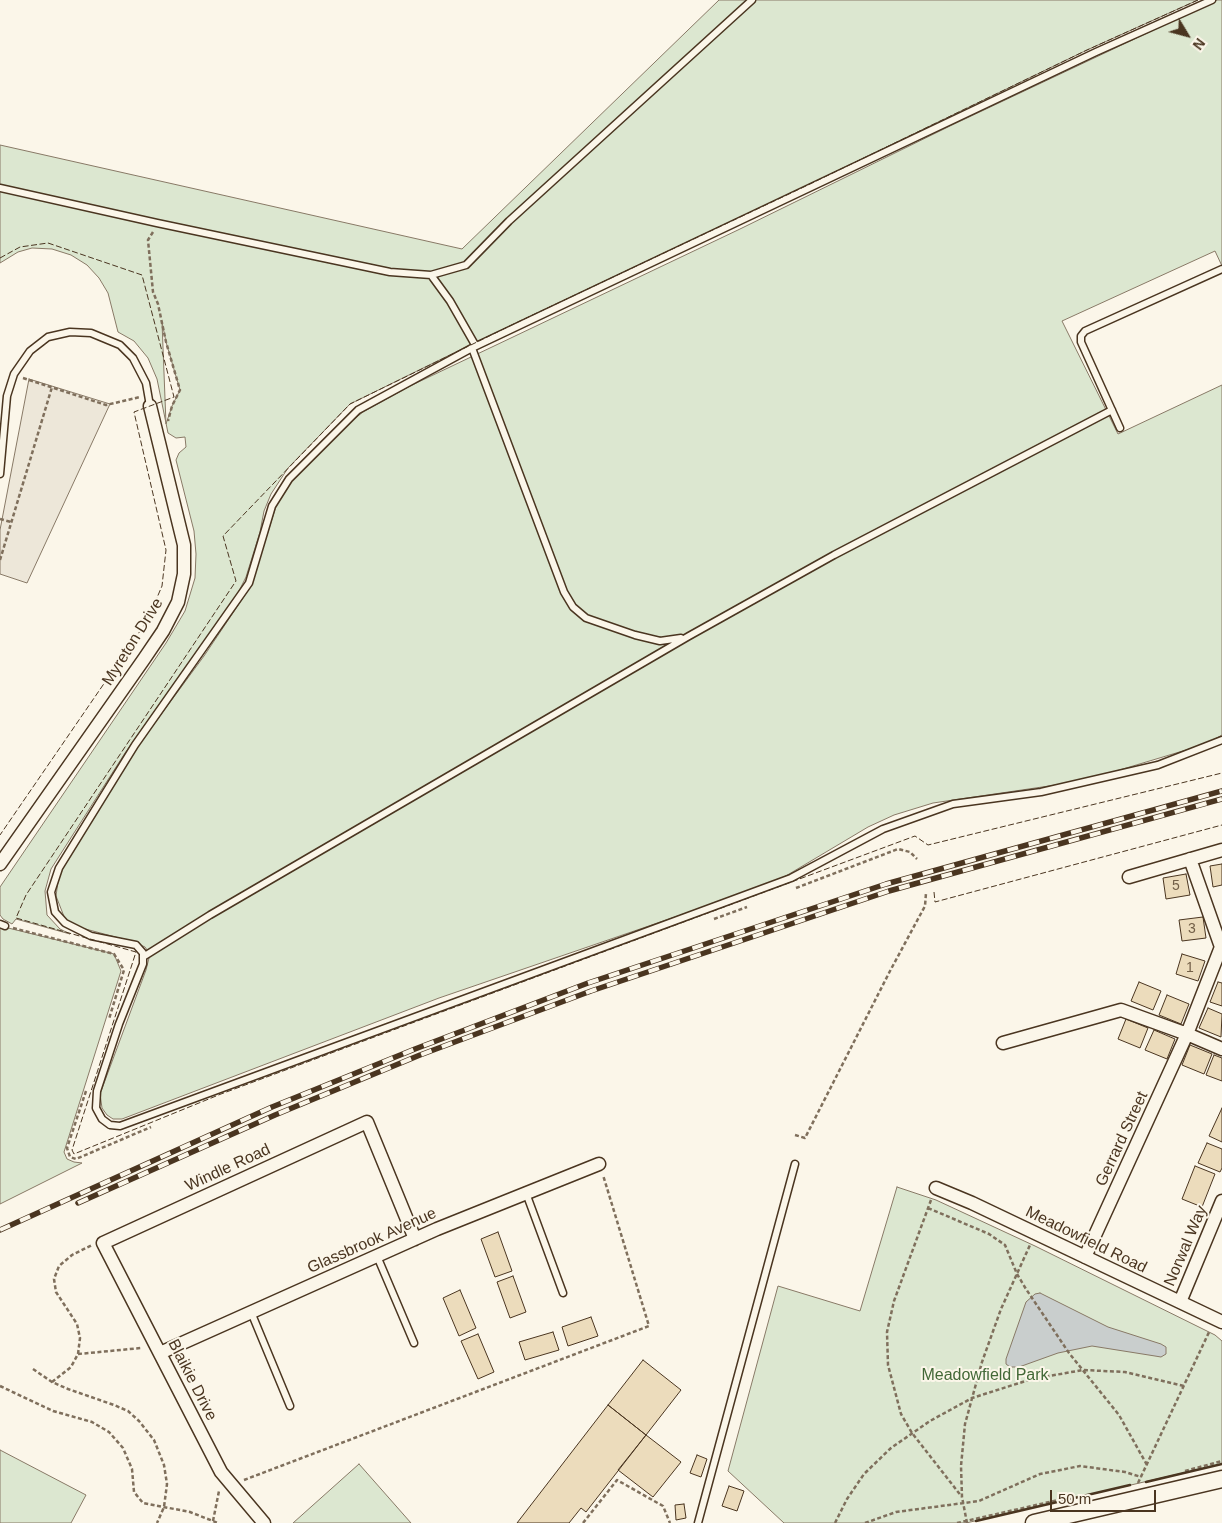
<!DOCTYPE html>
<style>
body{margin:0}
#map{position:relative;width:1222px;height:1523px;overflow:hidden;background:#fbf6e9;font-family:Helvetica,sans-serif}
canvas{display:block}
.north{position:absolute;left:1162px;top:10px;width:50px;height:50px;-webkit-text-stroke:4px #fbf6e9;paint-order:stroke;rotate:127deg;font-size:14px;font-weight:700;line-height:20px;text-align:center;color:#4a3520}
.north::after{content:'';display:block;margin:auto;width:18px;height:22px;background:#4a3520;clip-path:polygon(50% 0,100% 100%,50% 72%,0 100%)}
.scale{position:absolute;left:1050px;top:1490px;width:106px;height:22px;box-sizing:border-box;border:2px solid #4a3520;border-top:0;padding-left:6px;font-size:15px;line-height:18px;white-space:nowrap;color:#4a3520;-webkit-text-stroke:4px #fbf6e9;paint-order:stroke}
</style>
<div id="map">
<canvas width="1222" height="1523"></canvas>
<div class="north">N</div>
<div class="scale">50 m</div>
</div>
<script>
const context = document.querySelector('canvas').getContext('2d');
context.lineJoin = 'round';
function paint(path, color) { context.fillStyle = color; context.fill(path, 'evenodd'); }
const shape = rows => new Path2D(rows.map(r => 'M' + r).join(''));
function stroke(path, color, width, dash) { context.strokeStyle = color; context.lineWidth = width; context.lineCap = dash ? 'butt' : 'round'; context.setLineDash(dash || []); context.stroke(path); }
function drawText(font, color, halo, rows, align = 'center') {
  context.font = font + ' Helvetica,sans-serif'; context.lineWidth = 4; context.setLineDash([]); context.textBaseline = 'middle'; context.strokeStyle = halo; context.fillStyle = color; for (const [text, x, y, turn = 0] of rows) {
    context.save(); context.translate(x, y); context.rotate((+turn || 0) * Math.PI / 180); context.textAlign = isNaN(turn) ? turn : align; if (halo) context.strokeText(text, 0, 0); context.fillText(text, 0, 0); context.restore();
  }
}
const green = shape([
 [719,0,1198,0,1087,50,808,185,474,343,350,404,288,468,271,494,264,511,260,532,246,577,238,593,125,753,51,869,45,891,47,915,60,929,70,934,16,919,12,924,3,919,0,915,0,887,166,643,185,611,195,578,196,554,194,531,176,460,179,453,186,447,185,437,176,438,168,433,157,379,148,358,134,341,118,332,108,293,99,278,87,265,71,255,52,249,32,248,18,252,0,263,0,145,462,249,719,0],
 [162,322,166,342,180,390,172,406,166,424,162,322],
 [1217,0,1222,0,1222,266,1215,251,1062,321,1118,434,1222,385,1222,735,1206,744,1083,781,933,803,894,815,868,827,774,883,439,998,122,1119,113,1119,107,1115,102,1108,100,1094,146,970,150,954,145,947,134,942,78,927,65,919,56,896,59,874,129,758,204,656,251,586,277,503,293,479,336,433,363,412,410,386,740,229,950,126,1217,0],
 [0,926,114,954,121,971,64,1152,67,1159,74,1162,82,1163,0,1204,0,926],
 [897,1187,936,1200,1035,1246,1215,1335,1222,1341,1222,1464,966,1523,784,1523,728,1471,778,1286,860,1311,897,1187],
 [0,1450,86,1495,71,1523,0,1523,0,1450],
 [359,1464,411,1523,293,1523,359,1464]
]);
paint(green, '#dce7d0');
stroke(green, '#887966', 1);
const parking = shape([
 [29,379,110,404,27,583,0,574,0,530,29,379]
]);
paint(parking, '#ede7d9');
stroke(parking, '#887966', 1);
const water = shape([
 [1040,1293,1108,1327,1161,1344,1166,1347,1166,1354,1161,1357,1155,1356,1092,1346,1058,1353,1019,1367,1010,1367,1006,1364,1006,1359,1026,1302,1035,1294,1040,1293]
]);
paint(water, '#c9cecd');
stroke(water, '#887966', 1);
const building = shape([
 [1222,864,1222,885,1213,887,1210,866,1222,864],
 [1186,874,1190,895,1166,899,1163,878,1186,874],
 [1203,917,1206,938,1182,941,1179,920,1203,917],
 [1182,954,1205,961,1198,981,1176,974,1182,954],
 [1139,982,1161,991,1153,1010,1131,1001,1139,982],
 [1218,982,1222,983,1222,1006,1210,1002,1218,982],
 [1167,995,1189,1004,1181,1024,1159,1015,1167,995],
 [1208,1008,1222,1014,1221,1037,1199,1028,1208,1008],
 [1126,1019,1148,1028,1140,1048,1118,1039,1126,1019],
 [1154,1030,1175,1039,1167,1059,1145,1050,1154,1030],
 [1190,1045,1212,1054,1204,1074,1182,1065,1190,1045],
 [1214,1055,1222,1058,1222,1081,1206,1075,1214,1055],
 [1222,1108,1222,1142,1209,1136,1222,1108],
 [1207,1143,1222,1149,1222,1168,1220,1172,1198,1163,1207,1143],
 [1195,1166,1215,1174,1202,1207,1182,1199,1195,1166],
 [498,1232,512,1271,495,1277,481,1239,498,1232],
 [513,1276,526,1312,510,1318,497,1282,513,1276],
 [460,1290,476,1328,459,1336,443,1298,460,1290],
 [591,1317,598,1336,568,1346,562,1327,591,1317],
 [553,1332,559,1350,525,1360,519,1342,553,1332],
 [478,1334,494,1372,478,1379,461,1341,478,1334],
 [643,1360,681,1390,646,1435,608,1405,643,1360],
 [608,1405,646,1435,586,1512,581,1508,569,1523,517,1523,608,1405],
 [646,1435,681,1462,653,1497,618,1470,646,1435],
 [697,1455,707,1459,701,1477,690,1473,697,1455],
 [729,1486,744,1491,737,1511,722,1506,729,1486],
 [684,1504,686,1518,676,1520,675,1505,684,1504]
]);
paint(building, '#ecdcbc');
stroke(building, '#4a3520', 1);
const service = shape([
 [1212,0,1096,52,472,348,358,410,289,479,272,506,249,583,135,745,59,868,51,892,55,912,65,923,91,936,136,945,143,953,143,964,119,1024,97,1091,96,1108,102,1119,110,1125,120,1126,791,878,883,829,953,804,1041,792,1158,765,1222,740],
 [0,188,157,223,390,272,431,275,466,265,509,221,752,0],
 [431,275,450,301,474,343],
 [472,348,564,592,573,607,586,618,635,635,660,641,681,638],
 [1120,428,1081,342,1081,336,1085,331,1222,269],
 [0,474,7,396,14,374,30,351,48,337,70,332,91,333,120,345,133,358,146,383,150,406],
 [0,924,5,926],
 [143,957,210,915,689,636,834,555,1112,410],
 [526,1193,563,1293],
 [377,1256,414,1343],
 [251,1312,290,1406],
 [698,1523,795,1164]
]);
const minor = shape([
 [0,864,144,659,163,631,178,602,184,574,184,545,150,406],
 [1129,877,1222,850],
 [1003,1043,1121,1010,1187,1034,1222,1049],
 [936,1188,972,1203,1222,1322],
 [1085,1257,1187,1034,1221,947,1190,859],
 [1180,1302,1222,1201],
 [160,1353,437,1229,599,1164],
 [264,1523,221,1472,103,1243,367,1122,415,1239]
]);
const tertiary = shape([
 [1034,1523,1222,1479]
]);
stroke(service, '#4a3520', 9);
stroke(minor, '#4a3520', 15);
stroke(tertiary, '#4a3520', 19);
stroke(shape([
 [153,232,148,240,153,292,158,304,166,342,180,390,172,406,168,421],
 [23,378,106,405,140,397],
 [0,519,11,522],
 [0,560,52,387],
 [796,888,898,849,910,852,917,859],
 [714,919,747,907],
 [13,928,114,954,124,970,109,1019],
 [86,1091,67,1148,70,1157,76,1159,151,1127],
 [795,1135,805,1138,890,971,925,906,926,893],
 [931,1200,894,1301,887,1332,888,1365,901,1414,912,1433,962,1497],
 [928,1208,989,1234,1005,1245,1017,1274,1026,1289,1069,1353,1119,1415,1147,1465],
 [78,1354,141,1348],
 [33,1369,52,1382,68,1389,114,1405,128,1411,139,1421,154,1440,164,1465,167,1484,164,1507,157,1523],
 [52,1382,71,1367,78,1354,80,1338,77,1324,56,1292,54,1279,59,1266,72,1255,92,1245],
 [0,1386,53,1411,92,1422,109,1432,123,1448,132,1469,134,1492,143,1503,190,1512,218,1523],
 [1185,1471,1222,1461],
 [244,1480,649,1326,603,1175],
 [1138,1483,1210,1330],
 [213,1521,219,1491],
 [583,1523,617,1480,663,1506,670,1523],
 [835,1523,847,1499,864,1474,891,1448,930,1421,972,1398,1032,1379,1083,1370,1125,1372,1184,1386],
 [865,1523,896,1512,979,1501,1040,1474,1080,1466,1125,1472,1141,1477],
 [957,1523,1067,1498],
 [967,1523,962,1497,961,1466,965,1424,982,1362,1001,1309,1030,1245]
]), '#7f6f5c', 2.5, [4, 2.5]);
stroke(service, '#fbf6e9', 6);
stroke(minor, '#fbf6e9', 12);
stroke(tertiary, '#fbf6e9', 16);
const rail = shape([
 [78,1203,275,1115,420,1055,591,991,889,891,1222,799],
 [0,1230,272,1107,415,1049,588,983,886,884,1222,791]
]);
stroke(rail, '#4a3520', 5.5);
stroke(rail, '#fbf6e9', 4, [11]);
stroke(shape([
 [1198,0,1087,50,808,185,520,321,350,404,223,536,236,581,26,895,16,918,136,952,72,1150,74,1154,221,1094,915,836,928,845,1222,773],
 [0,258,20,247,48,243,142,275,174,397,134,412,166,550,162,586,147,621,0,835],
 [934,892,935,902,1222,825]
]), '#4a3520', 1, [6, 2.5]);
stroke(shape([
 [1146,1482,1222,1464],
 [976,1521,1130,1485]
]), '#4a3520', 2.5);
drawText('14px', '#725f47', null, [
 ["5",1176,886],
 ["3",1192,929],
 ["1",1190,968]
]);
drawText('16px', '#4a3520', '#fbf6e9', [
 ["Myreton Drive",133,642,-58],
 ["Gerrard Street",1122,1139,-65],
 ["Windle Road",228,1168,-25],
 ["Meadowfield Road",1086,1240,26],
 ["Glassbrook Avenue",372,1241,-24],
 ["Norwal Way",1186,1246,-67],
 ["Blaikie Drive",192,1380,63]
]);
drawText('16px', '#436837', '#fbf6e9', [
 ["Meadowfield Park",985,1376]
]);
</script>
